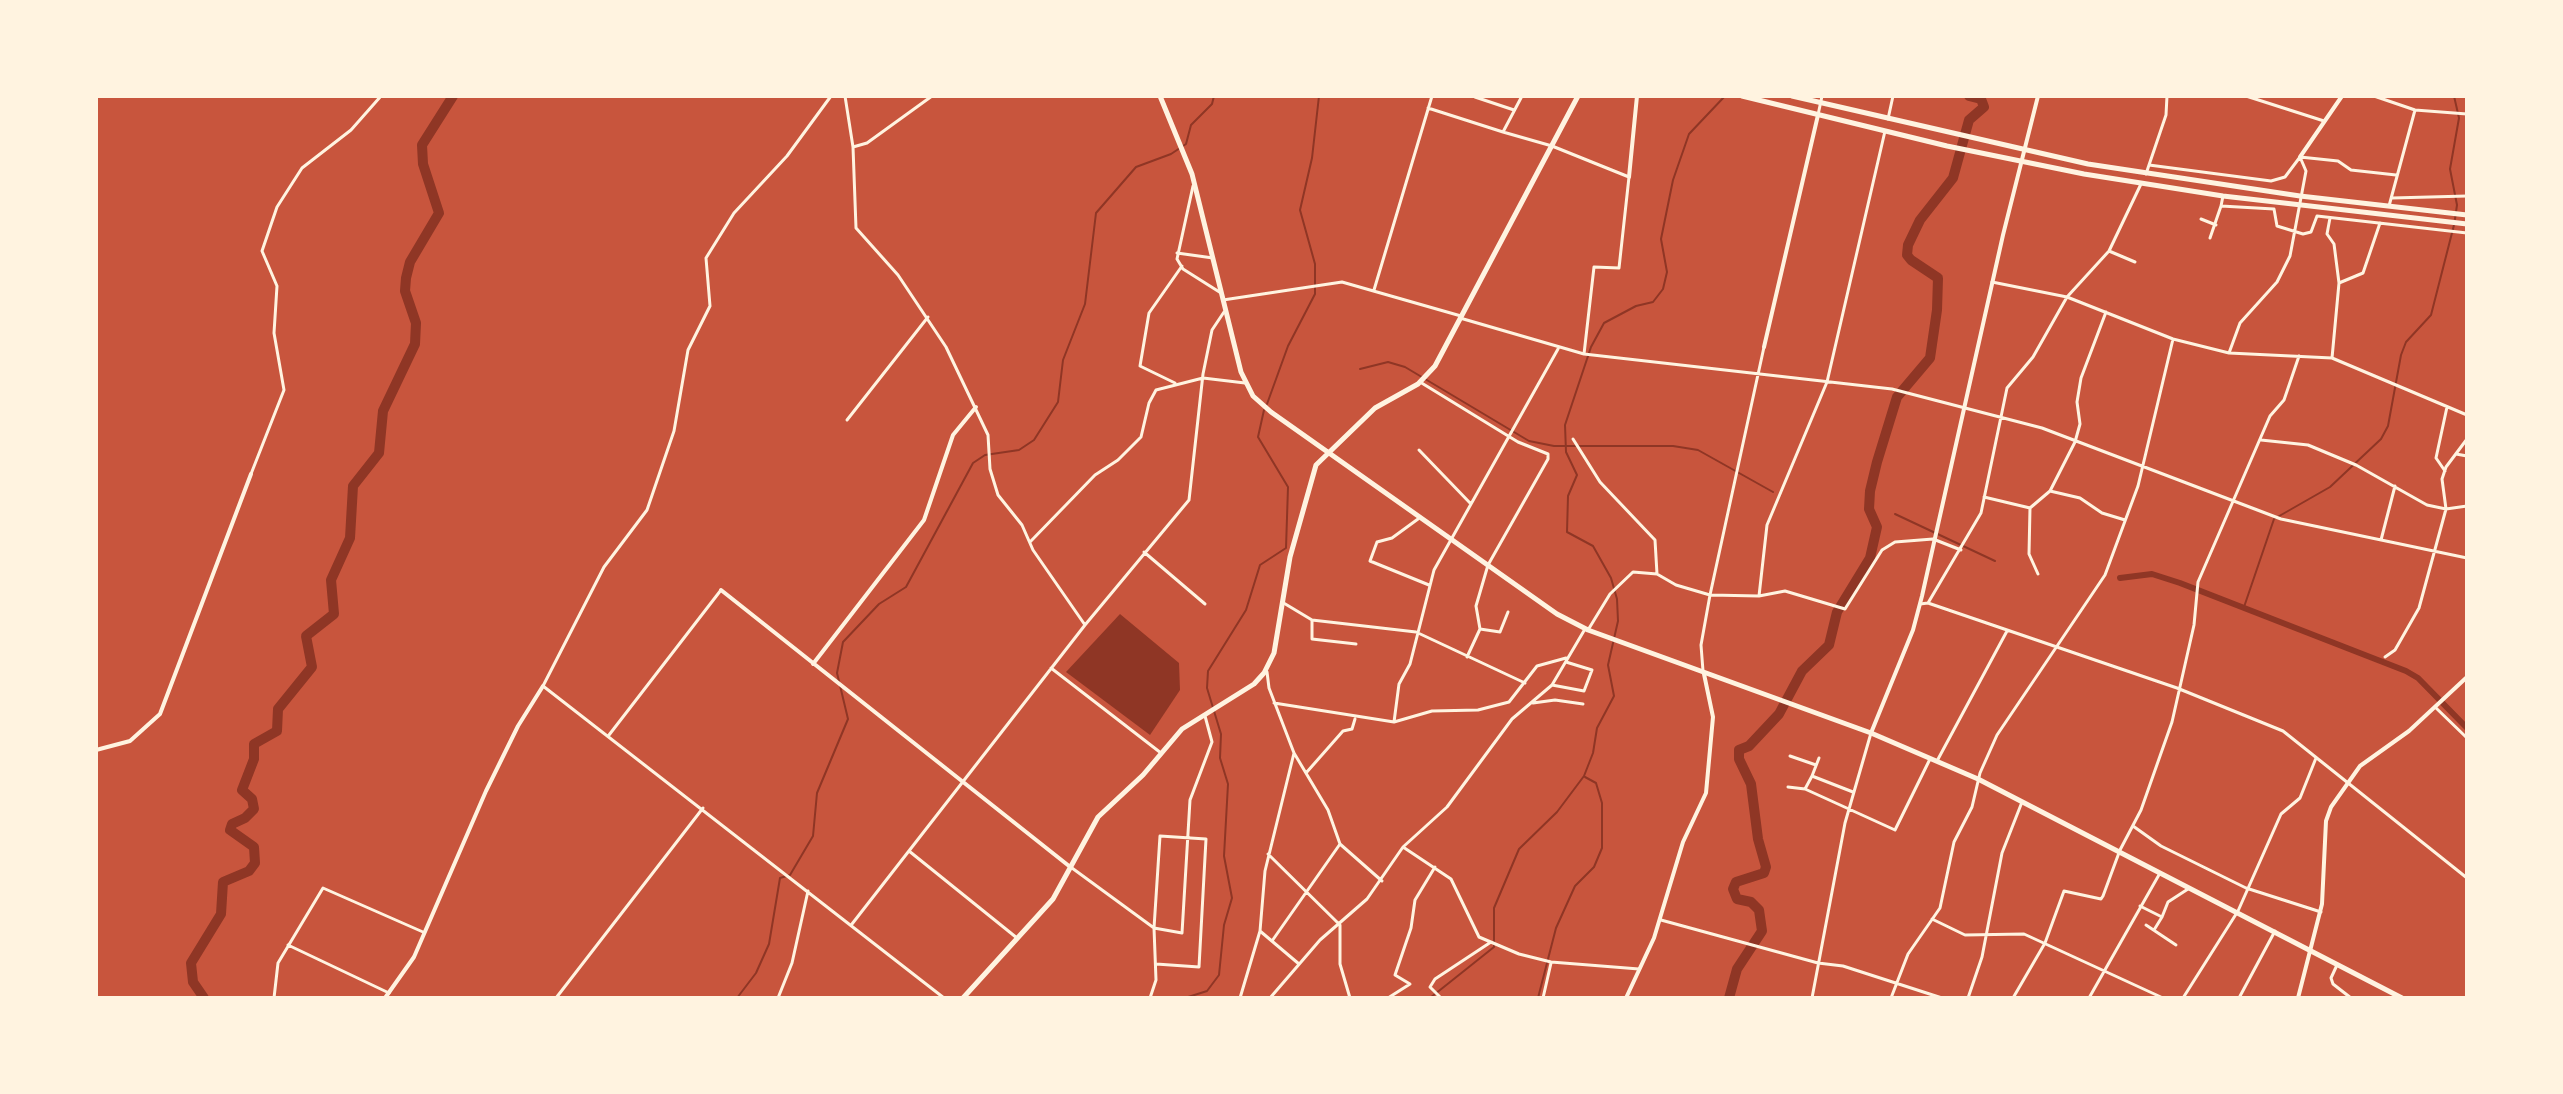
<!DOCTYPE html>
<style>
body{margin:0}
#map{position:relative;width:2563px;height:1094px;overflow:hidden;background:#c8553d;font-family:"Source Sans 3",sans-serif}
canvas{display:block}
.frame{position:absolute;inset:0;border:98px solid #fff3e0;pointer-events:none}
</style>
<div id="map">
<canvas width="2563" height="1094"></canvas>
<div class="frame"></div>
</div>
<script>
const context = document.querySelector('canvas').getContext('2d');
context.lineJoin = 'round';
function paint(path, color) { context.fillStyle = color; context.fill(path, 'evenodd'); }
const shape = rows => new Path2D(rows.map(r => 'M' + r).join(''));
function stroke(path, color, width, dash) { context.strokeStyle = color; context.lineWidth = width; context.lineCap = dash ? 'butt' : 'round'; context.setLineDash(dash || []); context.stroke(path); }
paint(shape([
 [1120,614,1179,663,1180,690,1150,735,1066,672]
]), '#8f3625');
stroke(shape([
 [2454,96,2459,118,2450,169,2457,205,2455,219],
 [1360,369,1388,362,1405,367,1529,441,1554,446,1673,446,1698,450,1773,492],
 [1267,404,1288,346,1315,294,1315,264,1300,210,1312,158,1319,96],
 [1895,514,1995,561],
 [2244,607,2274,519,2330,487,2381,439,2388,426,2401,355,2406,342,2431,315,2454,225],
 [737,998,756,973,769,944,780,878,790,875,813,836,817,793,848,719,837,673,843,642,879,604,906,587,973,463,985,455,1019,450,1034,440,1058,402,1063,360,1085,304,1096,213,1136,167,1171,154,1186,144,1191,125,1212,104,1214,96],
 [1185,998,1207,991,1219,975,1224,925,1232,898,1224,856,1228,784,1220,758,1221,734,1207,688,1208,671,1246,610,1260,565,1286,548,1288,487,1258,437,1264,410],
 [1430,998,1494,947,1494,908,1519,849,1557,812,1584,776,1593,753,1597,728,1614,696,1608,665,1618,621,1617,599,1611,578,1593,546,1567,532,1568,496,1577,475,1566,452,1565,425,1591,347,1604,323,1636,306,1653,302,1663,289,1667,272,1661,239,1673,180,1689,134,1725,96],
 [1538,998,1556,928,1575,886,1594,867,1602,848,1602,803,1596,783,1585,777]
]), '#8f3625', 2);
stroke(shape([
 [2120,578,2152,574,2180,583,2406,671,2418,678,2467,728]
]), '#8f3625', 6);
stroke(shape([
 [204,998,193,982,191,963,221,914,223,882,249,871,255,863,254,847,230,830,232,824,245,818,254,809,252,799,242,790,254,759,254,744,277,731,278,709,312,667,306,636,334,614,331,580,350,538,353,486,379,453,383,411,415,344,416,323,405,291,406,278,410,262,439,213,423,164,422,145,453,96],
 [1729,998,1737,969,1762,931,1759,910,1751,902,1737,899,1733,889,1736,882,1764,873,1766,867,1758,839,1751,784,1739,759,1739,750,1749,746,1779,714,1802,671,1829,645,1837,612,1870,558,1877,527,1869,509,1870,491,1877,462,1897,397,1930,358,1937,310,1938,278,1911,260,1907,255,1908,245,1920,220,1953,178,1969,120,1984,107,1981,99,1969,96]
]), '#8f3625', 10);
stroke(shape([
 [831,96,787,156,734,213,706,258,710,306,688,350,674,431,647,510,604,567,543,686,944,998],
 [845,96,853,147,856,228,898,275,946,347,988,435,990,469,998,495,1022,525,1033,550,1085,625],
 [2246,96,2324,121],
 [2374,96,2415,110,2467,114],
 [1475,97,1514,110],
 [1428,108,1503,132,1522,96],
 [1818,115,1822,96],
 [1888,119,1893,96],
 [1503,132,1552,146,1629,177,1619,268,1594,267,1584,354],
 [853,147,867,143,932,96],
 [2300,157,2338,161,2351,170,2396,175],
 [2149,165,2166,115,2167,96],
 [2146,174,2149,165,2271,181,2285,177,2300,157],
 [1193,186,1177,259,1183,269,1221,293],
 [2223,196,2221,206,2274,209,2277,226,2303,234,2311,232,2317,216,2467,233],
 [2392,198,2467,196],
 [2389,206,2415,110],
 [2330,218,2327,234,2334,244,2339,283,2332,358],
 [2201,219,2216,225],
 [2210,238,2221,206],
 [2109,251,2135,262],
 [1177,253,1213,258],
 [1992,282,2067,297,2173,339,2229,353,2332,358,2467,415],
 [2339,283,2363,273,2380,223],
 [1374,290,1432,96],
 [1223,300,1342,282,1461,316],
 [1460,318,1584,354,1892,389,2042,428,2281,519,2467,558],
 [2229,353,2240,323,2277,282,2290,256,2306,171,2300,157],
 [1420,382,1518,442,1548,454,1548,459,1488,565,1476,606,1480,629,1467,657],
 [1175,383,1140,366,1149,313,1182,266],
 [847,420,928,317],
 [1573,439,1600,482,1655,540,1657,574],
 [2261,440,2308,445,2356,465,2427,505,2446,509,2467,506],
 [1419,450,1471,504],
 [2456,454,2467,456],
 [2445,471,2436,458,2447,407],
 [251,474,284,390,274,333,277,286,262,251,277,207,302,168,351,130,381,96],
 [2050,491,2080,498,2102,513,2125,520],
 [1984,497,2030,508],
 [1418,519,1392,538,1377,542,1370,561,1429,585],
 [2381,540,2395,486],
 [1030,542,1095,475,1118,460,1141,437,1149,403,1156,390,1203,378,1245,383],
 [1144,552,1205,604],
 [2038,574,2029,554,2030,508,2050,491,2075,442,2080,424,2077,402,2081,378,2106,312],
 [1759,596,1767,525,1827,382,1885,131],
 [1282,602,1312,620,1416,632,1525,683],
 [1928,603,2177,688,2283,731,2467,878],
 [1920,604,1928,603,1981,513,2007,388,2033,357,2067,297,2109,251,2141,184],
 [1312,620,1312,639,1356,644],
 [1480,629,1500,632,1508,612],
 [1588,630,1610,594,1633,572,1657,574,1676,585,1710,595,1759,596,1785,591,1845,609,1882,550,1895,542,1933,539,1961,550],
 [2385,657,2395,650,2419,608,2446,509,2442,479,2446,467,2467,439],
 [1051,668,1161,753],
 [1703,671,1701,645,1710,595,1764,347],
 [1267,672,1269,688,1294,753,1328,810,1340,844,1382,881],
 [1552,685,1584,691,1592,670,1566,662],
 [1274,703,1394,722,1432,711,1478,710,1509,702,1537,666,1566,658],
 [1533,703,1555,700,1583,704],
 [2435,707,2467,738],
 [1394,722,1399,684,1410,664,1434,570,1558,349],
 [609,735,721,590],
 [1790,756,1816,765],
 [1819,758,1812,776,1853,792],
 [1937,761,2007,631],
 [1306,773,1343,731,1352,729,1355,719],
 [1788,787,1805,789,1895,830,1930,759],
 [1805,789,1812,776],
 [2133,826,2161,846,2246,888,2321,912],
 [1403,847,1451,879,1479,937,1519,954,1551,962,1639,969],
 [909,851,1017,938],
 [1268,854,1340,925,1340,964,1350,998],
 [1072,868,1154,928,1182,933,1190,800,1212,742,1205,716],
 [2140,906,2162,917,2168,902,2188,889],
 [1932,919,1965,935,2024,934,2163,998],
 [1661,920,1818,963,1843,966,1942,998],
 [852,924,1085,625,1189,500,1203,374,1212,330,1224,312],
 [2146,925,2176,945],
 [2154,930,2162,917],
 [1260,931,1299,964],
 [1272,941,1340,844],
 [288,945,389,993],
 [2337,965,2331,978,2333,984,2351,998],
 [274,998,278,963,323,888,423,932],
 [556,998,703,808],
 [778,998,792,963,808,891],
 [1150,998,1156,980,1154,928,1160,836,1206,839,1199,967,1156,964],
 [1240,998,1260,931,1265,871,1294,753],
 [1270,998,1320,940,1367,899,1403,847,1447,807,1512,719,1552,685,1585,629],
 [1388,998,1410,984,1395,975,1411,928,1415,900,1435,867],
 [1441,998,1430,987,1435,979,1491,942],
 [1543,998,1551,963],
 [1812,998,1845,823,1871,733],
 [1891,998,1908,954,1940,908,1954,842,1972,807,1980,773,1997,735,2105,575,2138,486,2173,339],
 [1968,998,1982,957,2002,853,2022,802],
 [2013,998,2045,943,2064,891,2101,899,2103,896,2120,850,2141,810,2172,722,2194,625,2198,582,2270,416,2284,400,2299,356],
 [2089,998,2160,873],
 [2183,998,2238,911,2281,814,2300,798,2316,758],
 [2239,998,2275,931]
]), '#fff3e0', 3);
stroke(shape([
 [2300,157,2342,96],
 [1629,177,1637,96],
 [1764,347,1818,115],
 [721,590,1069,866],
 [813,664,924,520,953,435,976,407],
 [1871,733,1913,630,1922,596,2003,235,2038,96],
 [96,750,130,741,160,714,251,474],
 [385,998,414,957,486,791,518,726,543,686],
 [1626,998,1654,938,1683,842,1706,793,1713,717,1704,674],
 [2298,998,2322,904,2326,821,2331,807,2360,766,2409,731,2467,677]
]), '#fff3e0', 4);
stroke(shape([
 [1160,96,1192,174,1241,372,1253,396,1271,412,1557,614,1588,630,1871,733,1978,779,2402,998],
 [1742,96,1947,146,2084,174,2223,196,2467,224],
 [1792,96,2088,164,2300,196,2467,215],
 [963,998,1053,899,1098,817,1143,775,1182,729,1254,684,1264,673,1274,653,1290,557,1316,465,1375,408,1418,384,1435,366,1578,96]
]), '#fff3e0', 5);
</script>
